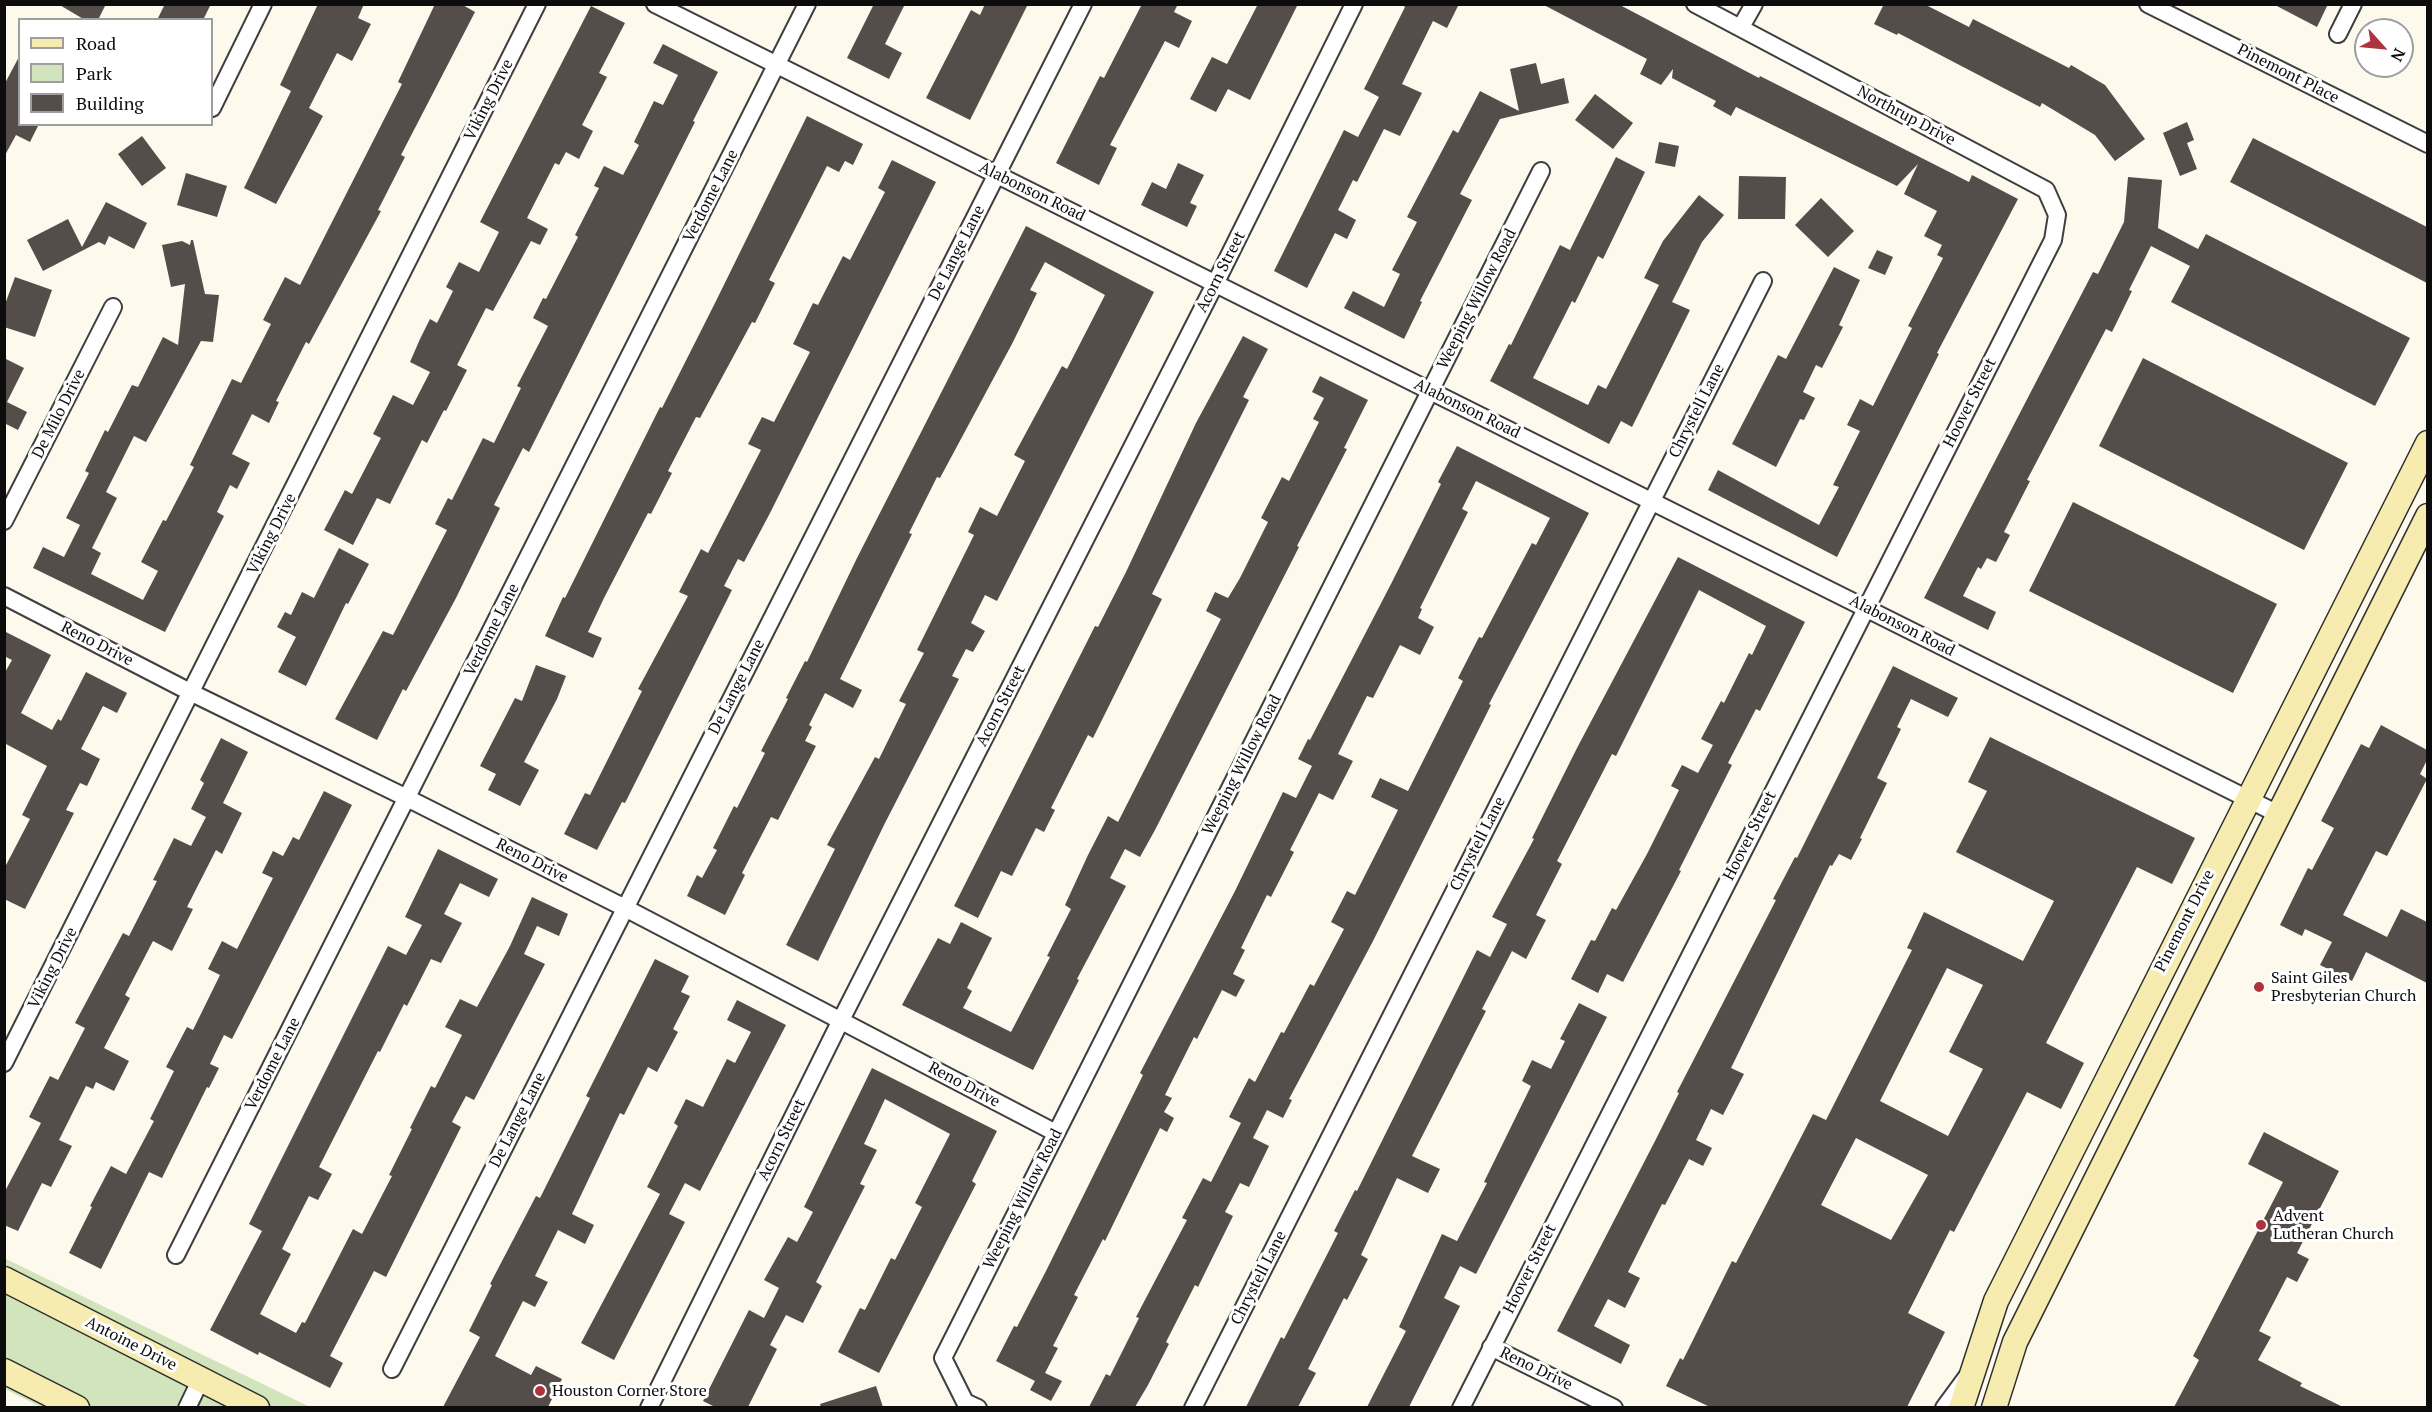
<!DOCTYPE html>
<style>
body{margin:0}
#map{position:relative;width:2432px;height:1412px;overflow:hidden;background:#fdf9ed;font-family:"PT Serif",serif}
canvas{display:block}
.frame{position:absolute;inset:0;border:6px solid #0c0c0c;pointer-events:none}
.legend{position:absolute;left:18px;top:18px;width:195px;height:108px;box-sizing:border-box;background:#fff;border:2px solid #9e9e9e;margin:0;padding:8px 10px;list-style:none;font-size:18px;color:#0c0c0c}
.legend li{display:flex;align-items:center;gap:12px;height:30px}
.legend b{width:30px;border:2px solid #9e9e9e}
.north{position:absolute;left:2354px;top:18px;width:60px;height:60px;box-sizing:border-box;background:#fff;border:2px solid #9e9e9e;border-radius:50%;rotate:117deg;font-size:16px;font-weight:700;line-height:24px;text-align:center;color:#0c0c0c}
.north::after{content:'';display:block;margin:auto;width:21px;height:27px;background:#ad333e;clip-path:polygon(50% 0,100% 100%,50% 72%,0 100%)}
</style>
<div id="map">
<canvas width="2432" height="1412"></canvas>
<div class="frame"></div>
<ul class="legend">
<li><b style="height:8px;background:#f6ecaf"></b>Road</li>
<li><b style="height:16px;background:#d2e4bb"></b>Park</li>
<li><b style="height:16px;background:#544d4a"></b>Building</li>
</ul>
<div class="north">N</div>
</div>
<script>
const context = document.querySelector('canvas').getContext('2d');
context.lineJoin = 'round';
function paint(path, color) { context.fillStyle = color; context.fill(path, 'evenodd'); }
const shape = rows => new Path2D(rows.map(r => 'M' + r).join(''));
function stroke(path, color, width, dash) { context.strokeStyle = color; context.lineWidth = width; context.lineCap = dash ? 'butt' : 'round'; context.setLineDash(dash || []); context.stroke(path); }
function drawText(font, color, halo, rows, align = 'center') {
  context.font = font + ' "PT Serif",serif'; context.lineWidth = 6; context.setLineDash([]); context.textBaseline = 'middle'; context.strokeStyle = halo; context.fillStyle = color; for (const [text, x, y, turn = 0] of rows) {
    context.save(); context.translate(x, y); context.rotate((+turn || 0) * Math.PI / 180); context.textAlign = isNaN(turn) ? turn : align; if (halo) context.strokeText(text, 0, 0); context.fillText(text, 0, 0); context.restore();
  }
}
paint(shape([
 [4,1258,310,1407,41,1407,5,1389]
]), '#d2e4bb');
paint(shape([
 [58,4,106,4,98,20,85,20],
 [165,4,211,4,203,20,157,20],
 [318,4,364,4,358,18,371,24,352,61,337,53,309,108,323,116,276,204,244,188,291,91,280,85],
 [435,4,461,4,475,12,401,155,405,157,378,210,381,211,309,344,306,342,276,401,279,402,269,423,252,414,232,454,250,463,237,489,230,485,217,512,224,516,165,632,33,568,43,547,64,557,80,525,66,518,89,473,85,471,105,430,108,432,132,385,138,387,163,337,178,345,185,284,171,287,162,245,182,241,190,245,191,240,193,240,205,294,219,295,213,342,201,341,146,442,134,436,106,492,117,498,92,548,101,553,91,574,143,600,158,571,141,562,163,520,166,521,194,467,190,465,232,379,241,383,271,324,263,320,285,277,300,285,402,84,398,82],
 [874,4,905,4,885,44,902,53,889,79,847,58],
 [985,4,1028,4,970,120,926,98,971,10,980,15],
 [1142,4,1178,4,1174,12,1192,21,1179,48,1165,41,1110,145,1117,148,1099,185,1056,163,1100,76,1104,78],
 [1258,4,1298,4,1250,100,1228,89,1216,112,1190,99,1212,57,1227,64],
 [1401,4,1459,4,1447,28,1433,21,1402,84,1422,93,1400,136,1384,129,1357,182,1353,180,1338,210,1356,220,1347,239,1335,233,1307,288,1274,271,1344,130,1358,137,1379,97,1364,89,1405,7],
 [1542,4,1618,4,1759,78,1760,76,1969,182,1972,175,2018,199,1937,353,1939,354,1837,557,1708,490,1718,470,1819,525,1839,487,1833,485,1860,431,1847,425,1860,399,1873,406,1912,328,1908,326,1943,258,1937,255,1942,245,1924,236,1937,211,1904,194,1918,164,1897,186,1736,107,1731,116,1713,106,1716,101,1672,78,1673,69,1661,85,1640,74,1647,59],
 [1884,4,1924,4,1969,27,1973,19,2069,68,2071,65,2105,85,2145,139,2115,161,2095,135,2042,103,2040,107,1898,33,1897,35,1874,24],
 [2273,4,2328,4,2317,27],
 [591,6,625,23,599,73,607,77,582,125,593,131,579,159,566,152,559,165,555,163,527,218,548,229,540,245,531,241,493,311,486,308,457,365,467,370,446,411,444,410,427,443,422,440,390,504,377,498,353,545,324,530,345,490,352,494,381,438,373,434,393,395,413,405,430,372,410,362,420,339,430,319,437,323,453,291,446,287,459,262,479,272,499,232,480,222],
 [663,44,718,72,693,121,695,122,529,452,523,448,494,505,500,508,456,598,406,691,403,689,377,740,335,719,383,631,393,635,447,530,435,524,448,498,452,500,483,438,494,443,521,388,517,386,548,326,533,318,543,298,546,299,578,237,575,235,599,188,594,186,604,166,623,175,639,145,634,142,654,101,663,105,678,75,653,63],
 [20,55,20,124,39,124,30,142,16,135,4,157,4,85],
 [1536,63,1541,84,1564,78,1569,103,1500,119,1460,194,1472,200,1420,301,1422,302,1404,339,1344,308,1353,291,1384,307,1400,274,1392,270,1417,222,1407,217,1453,130,1458,133,1480,91,1519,111,1510,69],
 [1595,94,1633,123,1613,149,1575,120],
 [807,116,863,144,853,165,845,161,839,172,827,166,769,280,775,283,755,323,752,322,700,418,696,417,668,471,672,473,651,514,648,513,604,598,588,632,602,638,593,658,545,636,563,597,565,598,660,407,662,408,715,303],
 [2187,122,2194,140,2187,143,2197,169,2180,176,2163,133],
 [142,136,166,168,142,186,118,154],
 [2253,138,2427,227,2427,283,2230,182],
 [1659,142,1679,146,1675,167,1655,163],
 [1616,157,1645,172,1603,259,1598,256,1575,303,1572,301,1533,378,1588,405,1598,385,1606,389,1659,285,1644,278,1663,241,1699,195,1724,215,1702,242,1672,302,1690,310,1642,407,1632,427,1621,421,1609,444,1490,381,1509,344,1511,345,1560,245,1570,250],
 [892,160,936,182,769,515,744,562,738,559,724,586,732,590,625,803,622,802,597,850,564,834,585,793,590,795,642,691,638,689,688,596,679,592,701,549,708,553,761,450,748,444,762,417,774,422,810,352,793,344,813,303,818,305,843,256,850,260,885,192,878,188],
 [1178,163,1204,175,1190,203,1197,206,1187,227,1141,205,1152,182,1166,189],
 [186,173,227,186,217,217,177,205],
 [1739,176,1786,177,1785,219,1738,219],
 [2128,177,2162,180,2158,228,2198,249,2206,234,2410,338,2375,406,2171,302,2190,266,2151,246,2129,290,2132,291,2112,332,2106,329,2027,480,2030,481,2004,532,2010,535,1996,562,1987,558,1981,569,1978,567,1963,596,1996,612,1988,630,1924,598,2093,272,2098,274,2124,222],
 [1821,198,1854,231,1828,257,1795,225],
 [106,202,147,223,134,249,109,236,105,245,99,242,43,271,27,240,68,219,82,247],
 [1026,226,1154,292,997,601,985,595,971,623,985,631,973,652,966,649,952,676,959,679,885,823,818,961,786,945,835,849,827,845,875,757,879,759,906,704,899,701,924,653,917,650,974,535,968,532,980,507,997,516,1025,461,1014,455,1062,366,1067,369,1105,295,1045,262,1030,290,1037,293,1013,342,940,478,937,477,909,533,912,534,840,679,862,690,853,708,825,693,809,725,812,727,805,741,816,746,778,820,771,817,742,873,745,875,725,915,687,896,697,875,702,878,717,850,713,848,734,806,737,808,765,753,761,751,788,699,786,698,805,661,807,662,857,558],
 [1877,250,1893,257,1885,275,1868,268],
 [1834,267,1860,280,1839,325,1843,327,1822,368,1816,365,1803,392,1815,398,1804,420,1800,419,1776,467,1732,444,1778,355,1786,359],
 [15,277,52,290,35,337,4,327,4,307],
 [1243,336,1268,349,1243,397,1249,400,1152,594,1162,599,1093,738,1088,735,1051,808,1055,810,1044,832,1036,828,1012,876,1001,871,978,918,954,906,1095,626,1098,627,1126,572,1196,423],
 [4,358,24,368,7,402,27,412,18,430,4,423],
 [2143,358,2348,463,2304,550,2099,446],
 [1320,376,1368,400,1344,448,1347,449,1297,546,1299,547,1155,830,1140,857,1125,849,1110,878,1126,886,1077,979,1079,980,1033,1070,902,1005,938,938,950,944,961,922,992,938,967,988,972,991,963,1008,1011,1032,1050,957,1047,956,1071,909,1065,905,1088,855,1108,816,1118,822,1221,619,1206,611,1215,592,1228,598,1240,578,1268,522,1261,518,1282,477,1289,481,1319,422,1313,419,1324,398,1312,392],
 [1457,446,1589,513,1489,704,1491,705,1372,943,1289,1099,1292,1100,1283,1118,1267,1110,1253,1138,1269,1146,1249,1187,1240,1183,1225,1212,1233,1216,1198,1287,1195,1285,1166,1342,1169,1344,1148,1385,1135,1407,1089,1407,1106,1374,1110,1376,1139,1318,1136,1317,1187,1220,1182,1218,1203,1178,1211,1182,1241,1123,1229,1117,1249,1078,1255,1082,1281,1032,1284,1033,1310,984,1314,986,1344,929,1331,922,1347,891,1355,895,1398,810,1371,797,1380,778,1408,791,1463,681,1458,678,1479,637,1482,638,1532,543,1536,545,1550,518,1476,481,1462,509,1468,512,1420,608,1422,609,1418,618,1434,627,1420,655,1400,645,1373,698,1367,696,1338,754,1353,761,1333,800,1319,793,1290,850,1294,852,1271,897,1267,895,1241,948,1245,950,1233,974,1245,980,1236,997,1222,990,1197,1039,1194,1037,1165,1095,1172,1098,1164,1112,1174,1118,1167,1132,1160,1128,1105,1241,1103,1239,1074,1295,1078,1297,1053,1346,1058,1348,1045,1373,1062,1381,1051,1401,1030,1390,1035,1381,996,1361,1014,1326,1017,1327,1046,1271,1143,1075,1140,1073,1235,891,1283,792,1296,798,1312,766,1298,759,1308,739,1310,740,1391,584,1441,484,1438,482],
 [2073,502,2277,604,2233,693,2029,591],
 [339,548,369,564,348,604,346,603,306,686,278,672,296,637,277,627,285,612,291,615,302,592,314,598],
 [1678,557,1805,622,1760,711,1756,709,1728,763,1732,765,1679,870,1681,871,1623,982,1607,974,1598,993,1571,979,1591,940,1595,941,1612,908,1616,910,1647,854,1679,790,1671,786,1682,765,1698,773,1713,745,1701,739,1721,701,1724,703,1749,653,1752,655,1766,626,1699,590,1616,756,1612,754,1557,861,1562,864,1536,915,1546,920,1526,959,1512,951,1482,1009,1486,1011,1412,1156,1440,1169,1428,1193,1397,1178,1361,1255,1368,1259,1347,1300,1344,1298,1308,1369,1316,1373,1298,1407,1246,1407,1281,1337,1284,1339,1338,1233,1334,1231,1355,1190,1357,1191,1477,950,1490,957,1507,924,1492,917,1534,839,1532,838,1577,748],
 [4,631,51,655,21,713,52,730,58,719,61,721,86,672,127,693,117,713,103,706,81,749,100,759,87,786,80,783,66,810,74,813,25,909,4,899,4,869,30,819,22,815,47,766,6,744,4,746,4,674,12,660,4,656],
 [536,665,566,676,557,699,524,762,539,770,520,806,488,790,496,774,480,766,515,698,522,701],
 [1893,666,1958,698,1948,717,1911,699,1897,727,1901,729,1877,778,1887,783,1860,838,1862,839,1851,860,1839,854,1832,866,1830,865,1731,1068,1744,1074,1723,1115,1711,1109,1696,1140,1712,1148,1703,1166,1689,1159,1665,1205,1662,1204,1628,1272,1640,1278,1625,1308,1608,1299,1594,1326,1630,1345,1621,1364,1557,1331,1655,1141,1679,1093,1677,1092,1776,900,1773,899,1795,857,1797,858],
 [2381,725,2427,750,2427,760,2420,774,2427,779,2387,856,2376,851,2343,915,2387,937,2401,909,2427,922,2427,983,2366,952,2352,981,2320,965,2332,942,2305,929,2302,936,2280,925,2308,868,2312,870,2334,828,2321,821,2361,744,2369,748],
 [1990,737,2195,838,2172,884,2137,867,2046,1043,2084,1063,2061,1109,2027,1092,1954,1232,1950,1230,1908,1313,1945,1332,1907,1407,1710,1407,1666,1386,1680,1358,1683,1360,1692,1342,1732,1261,1736,1263,1813,1114,1826,1120,1912,950,1907,948,1924,912,2023,961,2054,901,1956,852,1987,791,1968,782],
 [1947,968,1983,985,1949,1052,1983,1069,1948,1136,1880,1101],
 [1856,1138,1928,1175,1891,1240,1821,1205],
 [221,738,248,752,223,803,242,813,222,854,216,850,187,907,193,909,172,951,153,941,125,995,130,998,104,1048,129,1061,114,1091,96,1082,93,1089,86,1086,59,1140,72,1146,51,1187,42,1183,18,1231,4,1225,4,1193,41,1123,29,1117,50,1076,58,1080,85,1028,75,1023,123,933,129,936,157,881,153,880,174,838,191,846,206,817,191,809,204,783,200,780],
 [324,791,352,805,232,1039,224,1035,210,1064,219,1068,209,1088,207,1087,162,1178,149,1172,101,1269,69,1253,92,1207,90,1206,111,1166,126,1174,154,1121,150,1119,174,1071,166,1067,187,1027,193,1030,220,975,208,969,222,941,237,949,273,878,262,873,273,851,283,856,293,837,299,840],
 [438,849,498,879,489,897,460,883,444,914,462,923,441,963,431,959,407,1006,404,1004,380,1052,378,1051,319,1167,332,1174,318,1200,309,1196,282,1249,291,1254,260,1314,296,1333,302,1322,305,1323,353,1229,362,1234,392,1176,389,1175,412,1129,410,1128,431,1086,435,1088,462,1035,445,1027,460,999,477,1007,510,946,532,897,568,914,559,936,537,926,524,954,545,964,474,1100,466,1096,452,1122,461,1127,386,1277,374,1271,330,1356,343,1363,330,1388,259,1352,258,1355,210,1330,262,1231,249,1224,388,946,406,955,422,925,405,917],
 [655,959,689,976,681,992,690,996,673,1029,678,1032,657,1072,648,1067,624,1115,620,1113,572,1214,594,1225,585,1244,558,1230,535,1276,548,1282,535,1307,523,1301,495,1356,531,1375,536,1366,562,1379,548,1407,443,1407,480,1337,469,1331,492,1285,490,1284,536,1196,540,1198,590,1098,586,1096],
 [737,1000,786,1025,700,1191,685,1183,669,1214,685,1222,614,1360,581,1343,660,1194,647,1187,678,1126,674,1123,686,1099,703,1107,727,1059,735,1063,751,1032,727,1020],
 [1579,1003,1607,1017,1476,1274,1460,1266,1444,1298,1460,1306,1409,1407,1367,1407,1406,1331,1399,1327,1442,1234,1457,1241,1487,1183,1484,1182,1531,1086,1522,1081,1532,1060,1551,1069,1565,1041,1560,1039],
 [872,1068,997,1131,972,1181,976,1184,879,1373,838,1352,860,1308,865,1310,891,1258,895,1260,922,1207,915,1203,950,1134,885,1099,864,1144,877,1150,860,1184,865,1186,816,1282,822,1286,803,1323,786,1315,770,1345,777,1349,748,1407,715,1407,703,1401,749,1310,764,1318,779,1288,764,1280,788,1237,797,1242,813,1212,804,1207],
 [2264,1132,2339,1171,2297,1253,2309,1259,2297,1282,2287,1277,2259,1331,2271,1337,2258,1360,2302,1383,2300,1386,2343,1407,2174,1407,2199,1360,2193,1356,2283,1182,2248,1164],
 [876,1386,883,1407,821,1407,820,1404]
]), '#544d4a');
const street = shape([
 [655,4,2278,814],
 [2148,4,2428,144],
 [1741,27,1754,4],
 [2338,34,2353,4],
 [212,108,263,4],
 [4,521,113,307],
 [4,596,192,693,407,798,625,908,1056,1133],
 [4,1063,537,4],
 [176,1255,807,4],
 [1491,1347,1614,1408],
 [392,1369,1083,4],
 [187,1408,201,1379],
 [649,1408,841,1020,1215,284,1354,4],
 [978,1408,965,1402,943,1358,1541,171],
 [1193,1408,1763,281],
 [1461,1408,2053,240,2057,215,2046,190,1695,4],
 [1944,1408,1966,1378]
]);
const secondary = shape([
 [4,1279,257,1408],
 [4,1371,77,1408],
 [1961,1408,1996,1301,2428,443],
 [1994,1408,2015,1342,2428,516]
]);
stroke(street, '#3f3f3f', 20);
stroke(secondary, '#2e2e2e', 27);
stroke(street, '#fff', 16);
stroke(secondary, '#f6ecaf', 24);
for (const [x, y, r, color] of [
 [2259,987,6,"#ad333e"],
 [2261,1225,6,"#ad333e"],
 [540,1391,6,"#ad333e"]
]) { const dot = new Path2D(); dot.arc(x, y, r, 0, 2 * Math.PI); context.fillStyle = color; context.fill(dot); stroke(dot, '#fff', 2); }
drawText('16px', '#0c0c0c', '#fff', [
 ["Pinemont Place",2288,74,27],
 ["Viking Drive",489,100,-63],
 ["Northrup Drive",1906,116,28],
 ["Alabonson Road",1032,192,26],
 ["Verdome Lane",711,196,-63],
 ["De Lange Lane",957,253,-63],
 ["Acorn Street",1221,272,-63],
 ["Weeping Willow Road",1477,299,-63],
 ["Hoover Street",1970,403,-63],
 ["Alabonson Road",1467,409,26],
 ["Chrystell Lane",1697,411,-63],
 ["De Milo Drive",59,414,-63],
 ["Viking Drive",272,534,-63],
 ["Alabonson Road",1902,626,27],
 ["Verdome Lane",492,630,-63],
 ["Reno Drive",97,644,27],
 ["De Lange Lane",737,687,-63],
 ["Acorn Street",1001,706,-63],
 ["Weeping Willow Road",1242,765,-63],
 ["Hoover Street",1750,836,-63],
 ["Chrystell Lane",1478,844,-63],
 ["Reno Drive",532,861,27],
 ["Pinemont Drive",2185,921,-63],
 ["Viking Drive",53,968,-63],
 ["Verdome Lane",273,1064,-63],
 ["Reno Drive",964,1085,28],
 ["De Lange Lane",518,1120,-63],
 ["Acorn Street",782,1140,-64],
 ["Weeping Willow Road",1023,1199,-63],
 ["Hoover Street",1530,1269,-63],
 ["Chrystell Lane",1259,1278,-63],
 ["Antoine Drive",131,1344,27],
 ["Reno Drive",1536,1369,26]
]);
drawText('16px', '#0c0c0c', '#fff', [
 ["Saint Giles",2271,978],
 ["Presbyterian Church",2271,996],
 ["Advent",2273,1216],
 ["Lutheran Church",2273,1234],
 ["Houston Corner Store",552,1391]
], 'left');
</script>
